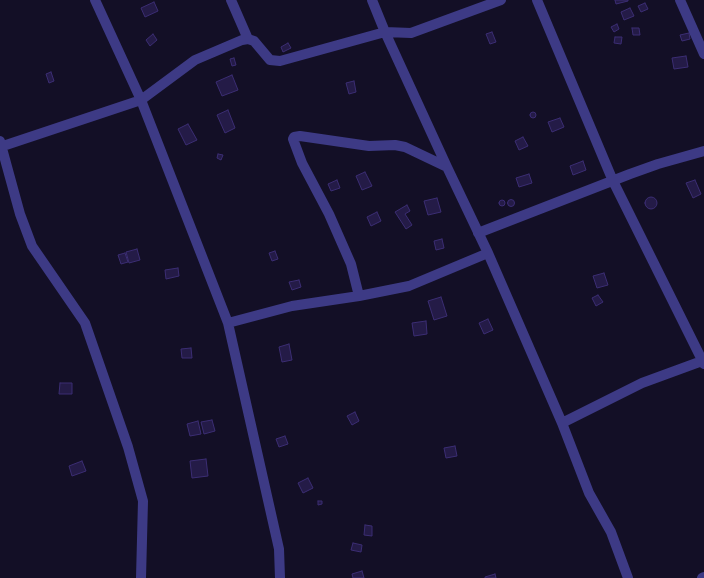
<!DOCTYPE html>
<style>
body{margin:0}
canvas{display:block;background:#130f26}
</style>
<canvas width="704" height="578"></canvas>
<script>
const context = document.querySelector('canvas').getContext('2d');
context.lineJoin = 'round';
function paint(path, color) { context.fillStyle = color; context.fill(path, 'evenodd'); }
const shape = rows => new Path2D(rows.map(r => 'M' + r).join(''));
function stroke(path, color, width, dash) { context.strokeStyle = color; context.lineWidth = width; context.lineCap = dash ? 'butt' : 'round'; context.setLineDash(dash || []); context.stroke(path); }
const building = shape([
 [615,0,628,0,628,1,616,4,615,0],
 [154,2,158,11,145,17,141,8,154,2],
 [645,3,648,9,641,12,638,6,645,3],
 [630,8,634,16,624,20,621,12,630,8],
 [617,24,619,29,614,32,611,27,617,24],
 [632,28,639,28,640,35,633,35,632,28],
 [492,32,496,42,490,44,486,34,492,32],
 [689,33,690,39,682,41,680,35,689,33],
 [153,34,157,40,150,46,146,40,153,34],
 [615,37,622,37,621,44,614,43,615,37],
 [288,43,291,48,283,52,281,47,288,43],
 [686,56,688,67,674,69,672,58,686,56],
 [234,58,236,65,232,66,230,59,234,58],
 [51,72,54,81,49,83,46,74,51,72],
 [232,75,238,90,222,96,216,82,232,75],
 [354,81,356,92,349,94,346,83,354,81],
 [228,110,235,128,225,133,217,115,228,110],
 '530 115a3 3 0 1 1 6 0a3 3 0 1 1-6 0Z',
 [560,118,564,127,552,132,548,122,560,118],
 [188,124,197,140,186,145,178,129,188,124],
 [523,137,528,146,519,150,515,141,523,137],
 [218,154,223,155,221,160,217,158,218,154],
 [583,161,586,170,573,175,570,166,583,161],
 [365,172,372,186,362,190,356,176,365,172],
 [529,174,532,183,519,187,516,178,529,174],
 [337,180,340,188,331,191,328,184,337,180],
 [695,180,701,194,693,198,686,183,695,180],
 '645 203a6 6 0 1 1 12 0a6 6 0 1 1-12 0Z',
 [437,198,441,212,428,215,424,201,437,198],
 '507.5 203a3.5 3.5 0 1 1 7 0a3.5 3.5 0 1 1-7 0Z',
 '499 203a3 3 0 1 1 6 0a3 3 0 1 1-6 0Z',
 [407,205,410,211,405,214,412,225,406,229,395,212,407,205],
 [377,212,381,221,371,226,367,217,377,212],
 [442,239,444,248,436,250,434,241,442,239],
 [137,249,140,260,129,263,126,252,137,249],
 [275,251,278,259,272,261,269,253,275,251],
 [125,253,128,262,121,264,118,255,125,253],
 [178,268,179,276,166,279,165,270,178,268],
 [604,273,608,285,597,288,593,276,604,273],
 [299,280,301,287,292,290,289,282,299,280],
 [598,295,603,302,596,306,592,298,598,295],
 [441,297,447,316,434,320,428,301,441,297],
 [488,319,493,330,484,334,479,323,488,319],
 [426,321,427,334,414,336,412,323,426,321],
 [289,344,292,360,282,362,279,347,289,344],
 [191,348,192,358,182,358,181,349,191,348],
 [60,383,72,383,72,394,59,394,60,383],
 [355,412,359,421,352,425,347,416,355,412],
 [212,420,215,431,204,434,201,422,212,420],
 [198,421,201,434,190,436,187,424,198,421],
 [285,436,288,444,279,447,276,439,285,436],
 [455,446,457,456,446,458,444,448,455,446],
 [206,459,208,476,192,478,190,461,206,459],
 [82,461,86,471,72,476,69,466,82,461],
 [308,478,313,488,303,493,298,483,308,478],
 [318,501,322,501,322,504,318,505,318,501],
 [365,525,372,526,372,536,364,535,365,525],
 [353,543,362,545,361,552,351,550,353,543],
 [362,571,364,578,353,578,352,574,362,571],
 [495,574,496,578,485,578,485,577,495,574]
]);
paint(building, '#241b47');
stroke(building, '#3b2d73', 1);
stroke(shape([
 [95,0,141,100,228,323,279,549,280,578],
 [231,0,248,39],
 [372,0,385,32,447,167,488,253,562,423,589,493,611,532,628,578],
 [537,0,613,181,704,364],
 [680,0,704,54],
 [0,141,20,214,32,246,85,323,128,447,143,501,141,578],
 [3,146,141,100,195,60,242,40,248,39,254,41,270,60,280,61,385,32,411,33,501,0],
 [478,233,630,174,658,164,704,151],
 [359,296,351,264,329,214,302,163,293,139,294,137,300,136,369,146,395,145,405,147,447,167],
 [228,323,292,306,359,296,409,286,488,253],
 [562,423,642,383,702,361],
 [702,578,704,577]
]), '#3d3a85', 10);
</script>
